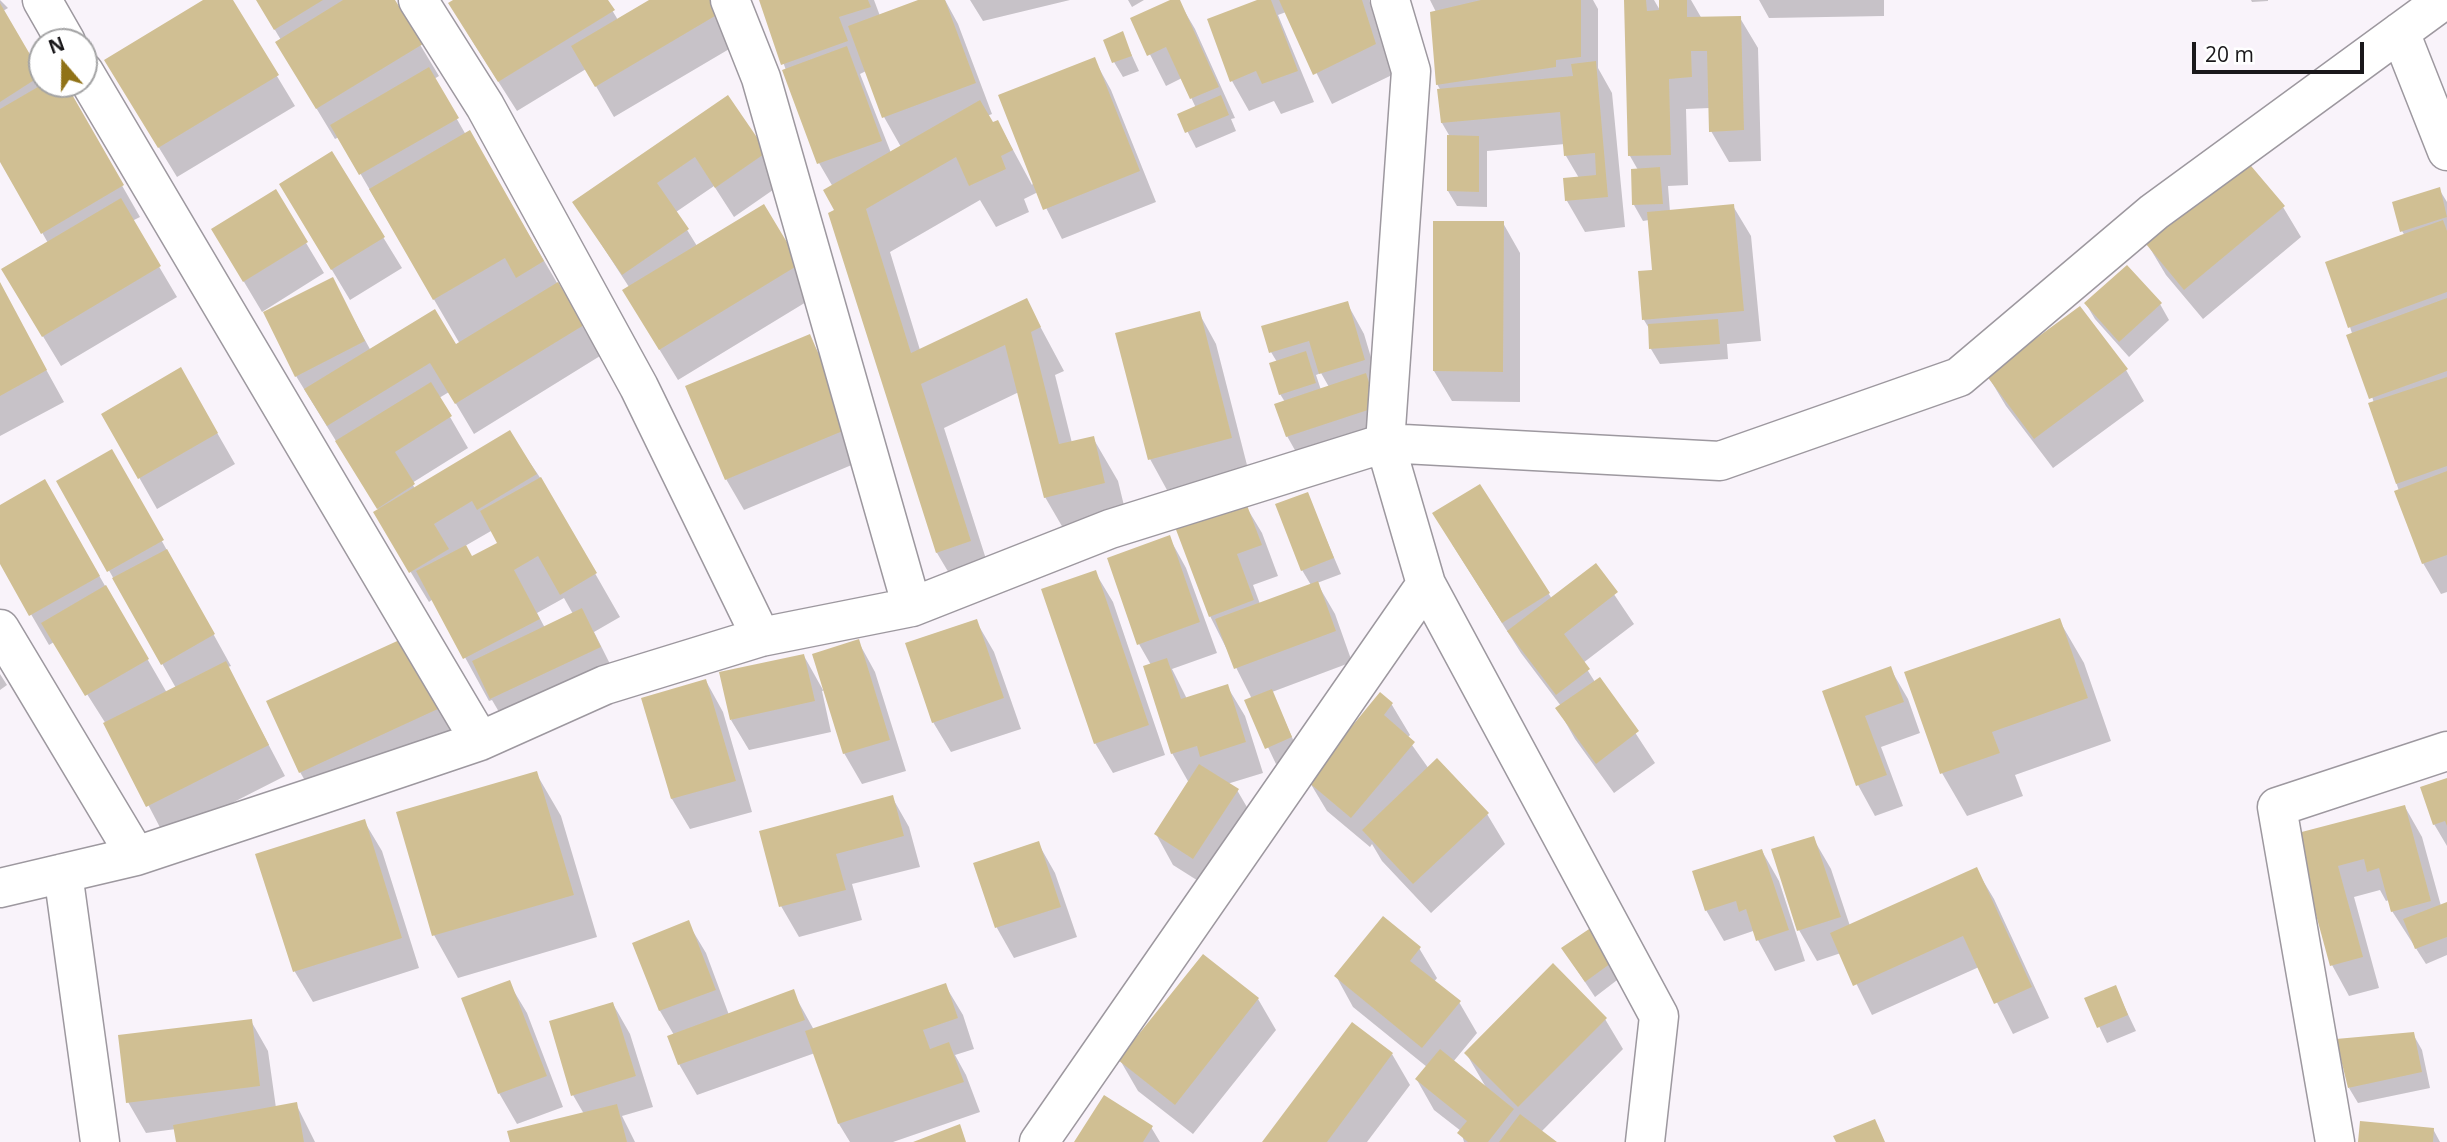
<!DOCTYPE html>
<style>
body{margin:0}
#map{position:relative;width:2447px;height:1142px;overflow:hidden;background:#f9f3fa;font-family:"Open Sans",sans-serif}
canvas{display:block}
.north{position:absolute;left:28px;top:28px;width:70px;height:70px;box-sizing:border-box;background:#fff;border:2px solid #a3a3a4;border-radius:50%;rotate:340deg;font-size:19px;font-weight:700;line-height:28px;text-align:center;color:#1a181b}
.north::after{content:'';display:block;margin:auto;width:24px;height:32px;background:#907217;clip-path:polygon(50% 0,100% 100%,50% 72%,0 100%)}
.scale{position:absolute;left:2192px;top:42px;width:172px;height:32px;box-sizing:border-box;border:4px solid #1a181b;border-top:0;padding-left:9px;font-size:21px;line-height:24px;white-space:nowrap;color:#1a181b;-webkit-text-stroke:5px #fff;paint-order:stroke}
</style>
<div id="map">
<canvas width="2447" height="1142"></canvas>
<div class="north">N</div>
<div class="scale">20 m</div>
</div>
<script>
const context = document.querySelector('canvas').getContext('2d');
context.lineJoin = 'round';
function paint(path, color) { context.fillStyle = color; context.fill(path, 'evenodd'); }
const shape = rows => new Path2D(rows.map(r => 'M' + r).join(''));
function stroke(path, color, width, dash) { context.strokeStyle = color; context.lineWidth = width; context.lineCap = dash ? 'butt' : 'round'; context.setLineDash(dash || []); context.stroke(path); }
paint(shape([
 [0,0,8,8,3,11,42,79,42,84,64,84,140,217,132,221,177,297,61,366,21,300,48,243,0,158],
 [206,0,231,0,295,106,177,177,124,91],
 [257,0,393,0,439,76,434,79,466,135,469,133,600,356,474,434,449,392,439,398,468,448,412,483,415,489,509,432,541,479,620,617,594,632,617,678,509,729,492,700,489,701,433,599,429,602,393,543,379,511,296,376,332,280,371,351,460,344,339,137,335,139,295,73,281,40],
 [491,531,500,543,472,558,465,546],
 [564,598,573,614,545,628,537,613],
 [456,0,606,0,618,20,652,0,710,0,736,45,614,117,586,69,517,111,468,34],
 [761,0,874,0,880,16,923,0,945,0,958,24,992,114,987,116,993,124,998,122,1032,185,1094,59,1111,90,1156,202,1062,239,1038,192,1024,199,1029,212,996,227,980,200,890,252,920,350,1026,300,1064,371,1055,375,1072,443,1093,438,1118,481,1129,526,1070,540,1045,497,1019,392,944,428,994,584,962,595,937,553,837,211,833,187,819,163],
 [866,71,884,117,901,147,891,153,860,74],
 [970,0,1070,0,983,21],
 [1128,0,1144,0,1132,7],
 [1174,0,1178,0,1195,29,1235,118,1231,119,1236,131,1196,148,1179,115,1196,108,1182,78,1166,86,1132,19],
 [1262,0,1369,0,1392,75,1332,104,1286,12,1278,15,1314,102,1281,114,1274,101,1249,111,1232,81],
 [1430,0,1593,0,1598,9,1598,68,1612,93,1625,227,1585,232,1567,201,1565,180,1579,178,1566,156,1565,144,1487,151,1487,207,1457,206,1448,191,1449,135,1442,123,1441,91,1437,84,1436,12],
 [1625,0,1654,0,1661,12,1661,0,1691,0,1702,19,1740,18,1758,48,1761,161,1729,162,1711,131,1710,108,1686,109,1688,185,1668,186,1670,212,1733,206,1751,236,1761,341,1727,344,1728,359,1660,364,1651,349,1650,330,1644,320,1654,272,1649,220,1643,221,1634,205,1632,170,1638,170,1630,156],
 [1759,0,1884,0,1884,16,1769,18],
 [2251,0,2268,0,2268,1,2252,2],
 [1122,34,1139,71,1123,77,1114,62],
 [727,98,783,183,734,217,714,186,676,212,697,246,763,206,816,296,678,380,642,321,629,287,574,202],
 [332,154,402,268,350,300,299,215],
 [2439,189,2447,202,2447,592,2441,594,2423,563,2370,404,2374,403,2350,327,2405,236,2402,231],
 [275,191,324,273,262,312,231,260],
 [2283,207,2301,237,2203,319,2166,275,2148,245],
 [1503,223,1520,253,1520,402,1452,401,1434,371],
 [0,286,64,402,0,436],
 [1347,303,1364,334,1381,391,1384,423,1296,452,1287,436,1285,402,1280,394,1277,362,1271,352],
 [1321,373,1329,387,1321,390,1316,375],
 [2086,304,2160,304,2169,320,2129,357,2095,319],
 [2079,308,2126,370,2144,401,2053,468,2006,406,1988,376],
 [1199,313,1216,344,1248,469,1167,490,1150,459],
 [809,336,826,367,866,459,744,510,726,479],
 [181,370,235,464,157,509,103,414],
 [112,451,231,666,228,667,285,776,165,837,106,724,54,642,49,645,0,561,0,507,45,482,167,693,176,688,58,481],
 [1480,486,1552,599,1595,566,1634,624,1583,663,1595,682,1600,679,1655,763,1614,793,1575,739,1558,709,1561,706,1521,653,1452,544],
 [1307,494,1341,574,1317,583,1335,614,1352,662,1272,692,1299,753,1276,764,1246,701,1252,699,1210,616,1244,503,1262,533,1278,576,1253,585,1260,604,1311,585,1302,570],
 [1169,537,1186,568,1217,653,1172,669,1187,699,1227,686,1245,716,1263,773,1227,784,1237,790,1255,821,1211,889,1173,865,1156,834,1189,783,1172,753,1151,665,1139,644],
 [1095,572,1113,602,1165,755,1113,773,1095,743],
 [2059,620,2084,663,2111,741,2015,775,2023,796,1967,816,1942,773],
 [976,621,994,652,1021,729,951,752,933,722],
 [858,641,875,672,906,771,862,784,844,753,825,690,822,691,831,732,749,750,731,720,804,656,823,690],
 [1890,668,1908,699,1920,733,1881,747,1903,806,1875,816,1858,785,1824,692],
 [423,669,456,739,318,803,300,772],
 [0,674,7,685,0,690],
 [706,681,723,712,752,812,690,829,672,799,643,699],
 [1380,695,1392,705,1410,735,1407,738,1429,769,1487,814,1505,844,1431,913,1382,861,1372,844,1370,847,1327,811,1309,781],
 [536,773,561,816,597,937,458,978,434,935],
 [2447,780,2447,846,2434,824],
 [892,797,909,827,920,867,852,884,862,920,799,937,781,906],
 [2405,807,2422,837,2441,906,2447,904,2447,955,2426,964,2392,911,2389,900,2386,901,2380,890,2354,897,2379,988,2349,996,2332,965,2296,836],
 [364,821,382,851,419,968,313,1002,295,972,257,855],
 [1813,838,1831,869,1850,926,1976,869,1994,899,2049,1018,2013,1034,1979,967,1872,1015,1841,953,1817,961,1799,930],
 [1038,843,1055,873,1077,937,1014,958,997,928,975,864],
 [1762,851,1779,881,1805,961,1775,971,1753,931,1724,941,1706,910],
 [688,923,706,953,729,1015,793,992,814,1030,945,985,963,1015,974,1049,955,1055,966,1075,980,1112,893,1142,850,1142,839,1124,815,1053,697,1095,679,1064,674,1035,660,1011,635,944],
 [1419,948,1437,978,1434,982,1459,1002,1477,1033,1453,1062,1487,1089,1466,1053,1605,1019,1623,1049,1541,1132,1554,1142,1464,1142,1461,1131,1434,1110,1417,1080,1427,1067,1353,1007,1336,976],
 [1563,949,1616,959,1625,974,1595,997],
 [1203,956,1258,999,1276,1030,1193,1134,1138,1091,1120,1060],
 [509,983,527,1013,563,1107,517,1124,499,1093],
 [2115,987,2136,1031,2107,1043,2086,999],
 [613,1004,630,1034,653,1107,622,1116,635,1142,512,1142,584,1114,573,1095],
 [251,1021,268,1051,276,1108,296,1104,315,1142,178,1142,176,1129,146,1133,128,1102],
 [2413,1034,2422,1050,2430,1088,2358,1103,2349,1088],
 [1392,1054,1410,1085,1367,1142,1264,1142],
 [1151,1127,1160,1142,1077,1142],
 [2433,1129,2440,1142,2360,1142]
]), '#0003');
paint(shape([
 [203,0,233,0,279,75,158,148,104,60],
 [256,0,323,0,274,30],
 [343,0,395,0,423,44,316,109,275,42],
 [453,0,608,0,615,10,498,82,448,3],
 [649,0,712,0,720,13,595,87,571,46],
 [759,0,868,0,871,7,839,17,848,41,781,65],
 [918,0,945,0,976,83,882,118,848,26],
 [1170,0,1180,0,1219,87,1190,99,1166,47,1147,56,1130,18],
 [1257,0,1271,0,1298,71,1262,84,1256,71,1230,82,1207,19],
 [1279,0,1362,0,1376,44,1313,75],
 [1481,0,1581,0,1581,57,1556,60,1556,67,1436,85,1430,12],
 [1624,0,1646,0,1647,11,1659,10,1659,0,1687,0,1687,17,1741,16,1744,130,1709,132,1707,51,1691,51,1692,77,1669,79,1671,155,1628,156],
 [0,3,42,75,0,102],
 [1123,31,1132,56,1112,63,1103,40],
 [847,46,882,141,817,164,782,70],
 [1095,57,1140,171,1043,210,998,95],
 [1596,61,1608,197,1565,201,1563,178,1596,175,1595,153,1564,156,1560,112,1441,123,1437,89,1573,76,1571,64],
 [429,67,459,118,359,175,330,125],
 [43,84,66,84,124,185,41,234,0,162,0,109],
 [728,95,767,152,715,188,695,157,657,183,689,229,622,275,572,202],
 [1221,95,1229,115,1185,133,1177,114],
 [980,100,993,122,998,120,1013,150,1001,156,1006,169,969,186,956,157,866,209,911,353,1027,298,1041,327,1031,332,1059,444,1094,436,1105,483,1044,498,1005,345,921,384,971,541,936,553,828,213,834,210,823,190],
 [470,130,544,261,516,278,505,258,433,300,369,189],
 [1447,135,1479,136,1479,192,1447,191],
 [332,151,385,237,331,270,279,184],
 [2246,160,2285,206,2184,290,2146,244],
 [1660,167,1663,204,1632,205,1631,169],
 [2440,187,2447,217,2400,232,2392,202],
 [276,189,308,242,243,282,211,229],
 [121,198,161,266,42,337,1,269],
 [764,204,800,264,659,350,622,290],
 [1734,204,1744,311,1642,320,1638,271,1652,270,1647,212],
 [2443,220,2447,231,2447,292,2348,328,2325,262],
 [1433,221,1504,221,1503,372,1433,371],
 [2127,265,2162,303,2119,342,2084,303],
 [333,277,365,341,295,377,263,312],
 [0,282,47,370,0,396],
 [558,282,584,325,455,404,430,363,327,426,304,389,435,309,456,344],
 [2447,298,2447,371,2369,399,2346,335],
 [1348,301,1365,360,1319,374,1309,341,1269,353,1261,326],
 [2080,306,2128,369,2034,439,1986,375],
 [1200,311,1232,438,1148,460,1115,333],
 [1718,319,1720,344,1649,349,1648,324],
 [810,334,850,428,725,480,685,386],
 [1306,351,1316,383,1279,395,1269,363],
 [181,367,218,433,138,479,101,414],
 [1366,373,1377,407,1286,437,1274,404],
 [2447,377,2447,466,2396,484,2368,403],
 [431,382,452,416,395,452,415,484,377,509,335,441],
 [510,430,537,474,477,510,472,501,434,524,449,549,409,573,373,512],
 [112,449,164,540,107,572,56,481],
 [2447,471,2447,555,2422,564,2394,491],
 [541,477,597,573,560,595,538,556,514,570,540,619,463,659,416,571,466,545,472,556,497,543,480,511],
 [45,479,100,576,29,616,0,564,0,505],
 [1480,484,1550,593,1502,623,1432,513],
 [1308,492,1334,558,1301,571,1275,504],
 [1245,500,1262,545,1237,554,1254,600,1209,617,1175,527],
 [1170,535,1200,622,1137,645,1107,558],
 [167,549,215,634,161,665,112,578],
 [1596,563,1618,592,1564,634,1590,669,1556,695,1507,631],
 [1096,570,1149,725,1094,744,1041,589],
 [1318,581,1336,631,1234,669,1215,619],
 [106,585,149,659,85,696,41,623],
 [582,608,601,647,490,699,472,661],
 [2060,618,2088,698,1992,732,2000,753,1940,774,1904,672],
 [977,619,1004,698,932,723,905,643],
 [406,637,440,708,299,773,266,701],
 [859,639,890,740,843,754,812,654],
 [804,654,815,701,730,720,719,672],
 [1167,658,1181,699,1228,684,1246,742,1200,757,1197,746,1171,754,1143,666],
 [226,661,269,745,146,807,103,723],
 [1891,666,1904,702,1865,716,1887,775,1856,786,1822,691],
 [1600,677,1639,731,1596,764,1555,708],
 [706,679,736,781,671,799,641,698],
 [1272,689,1292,737,1265,749,1244,700],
 [1380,692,1393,703,1384,715,1415,742,1351,818,1307,781],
 [1437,758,1489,813,1413,884,1362,830],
 [1199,764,1239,789,1193,859,1154,834],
 [537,771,574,895,432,936,396,812],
 [2447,778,2447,826,2445,821,2433,825,2420,787],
 [893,795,904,836,836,854,846,890,779,907,759,831],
 [2405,805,2431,901,2391,912,2379,868,2367,872,2364,859,2338,866,2363,957,2330,966,2294,834],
 [365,819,402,938,293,972,255,854],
 [1814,836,1841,917,1797,931,1771,849],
 [1039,841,1061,907,995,928,973,863],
 [1762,849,1789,930,1756,941,1746,909,1739,912,1736,901,1705,911,1692,871],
 [1977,867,2032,987,1994,1004,1963,936,1853,986,1830,933],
 [2447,902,2447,937,2415,949,2403,919],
 [1383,916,1421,947,1410,961,1461,1001,1422,1048,1334,976],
 [689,920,716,990,659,1011,632,943],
 [1595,925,1618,958,1585,982,1561,948],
 [1203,954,1259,998,1175,1105,1118,1060],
 [1553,963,1607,1018,1518,1107,1464,1053],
 [510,980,547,1076,498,1094,461,998],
 [946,983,958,1018,923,1030,930,1049,949,1042,964,1082,838,1124,805,1031],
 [2116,985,2128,1015,2097,1028,2084,998],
 [794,989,805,1020,678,1065,667,1036],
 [613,1002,636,1076,571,1096,549,1021],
 [252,1019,260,1086,126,1103,118,1035],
 [1352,1022,1393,1053,1327,1142,1262,1142],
 [2414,1032,2422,1072,2348,1088,2336,1039],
 [1440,1049,1514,1109,1488,1142,1468,1142,1457,1133,1467,1121,1415,1079],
 [1104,1095,1153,1126,1143,1142,1074,1142],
 [297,1102,304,1142,176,1142,173,1125],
 [617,1104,627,1142,510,1142,507,1131],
 [1520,1114,1557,1142,1499,1142],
 [1875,1119,1885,1142,1836,1142,1833,1136],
 [2360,1121,2434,1128,2433,1142,2358,1142],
 [960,1124,966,1142,913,1142]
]), '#d0bf93');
const street = shape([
 [42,0,66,42],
 [418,0,485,106,639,387,761,637],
 [730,0,761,78,912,607],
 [1390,0,1411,71,1385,443,1426,584,1659,1016,1645,1142],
 [2400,32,2447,151],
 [84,72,480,741],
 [0,629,136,856],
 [63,873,100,1142],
 [0,888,136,856,320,795,480,741,605,685,761,637,912,607,1110,529,1385,443,1720,461,1959,377,2154,212,2444,0],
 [1039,1142,1426,584],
 [2335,1142,2277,807,2447,751]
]);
stroke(street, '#9d989f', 41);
stroke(street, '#fff', 38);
</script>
